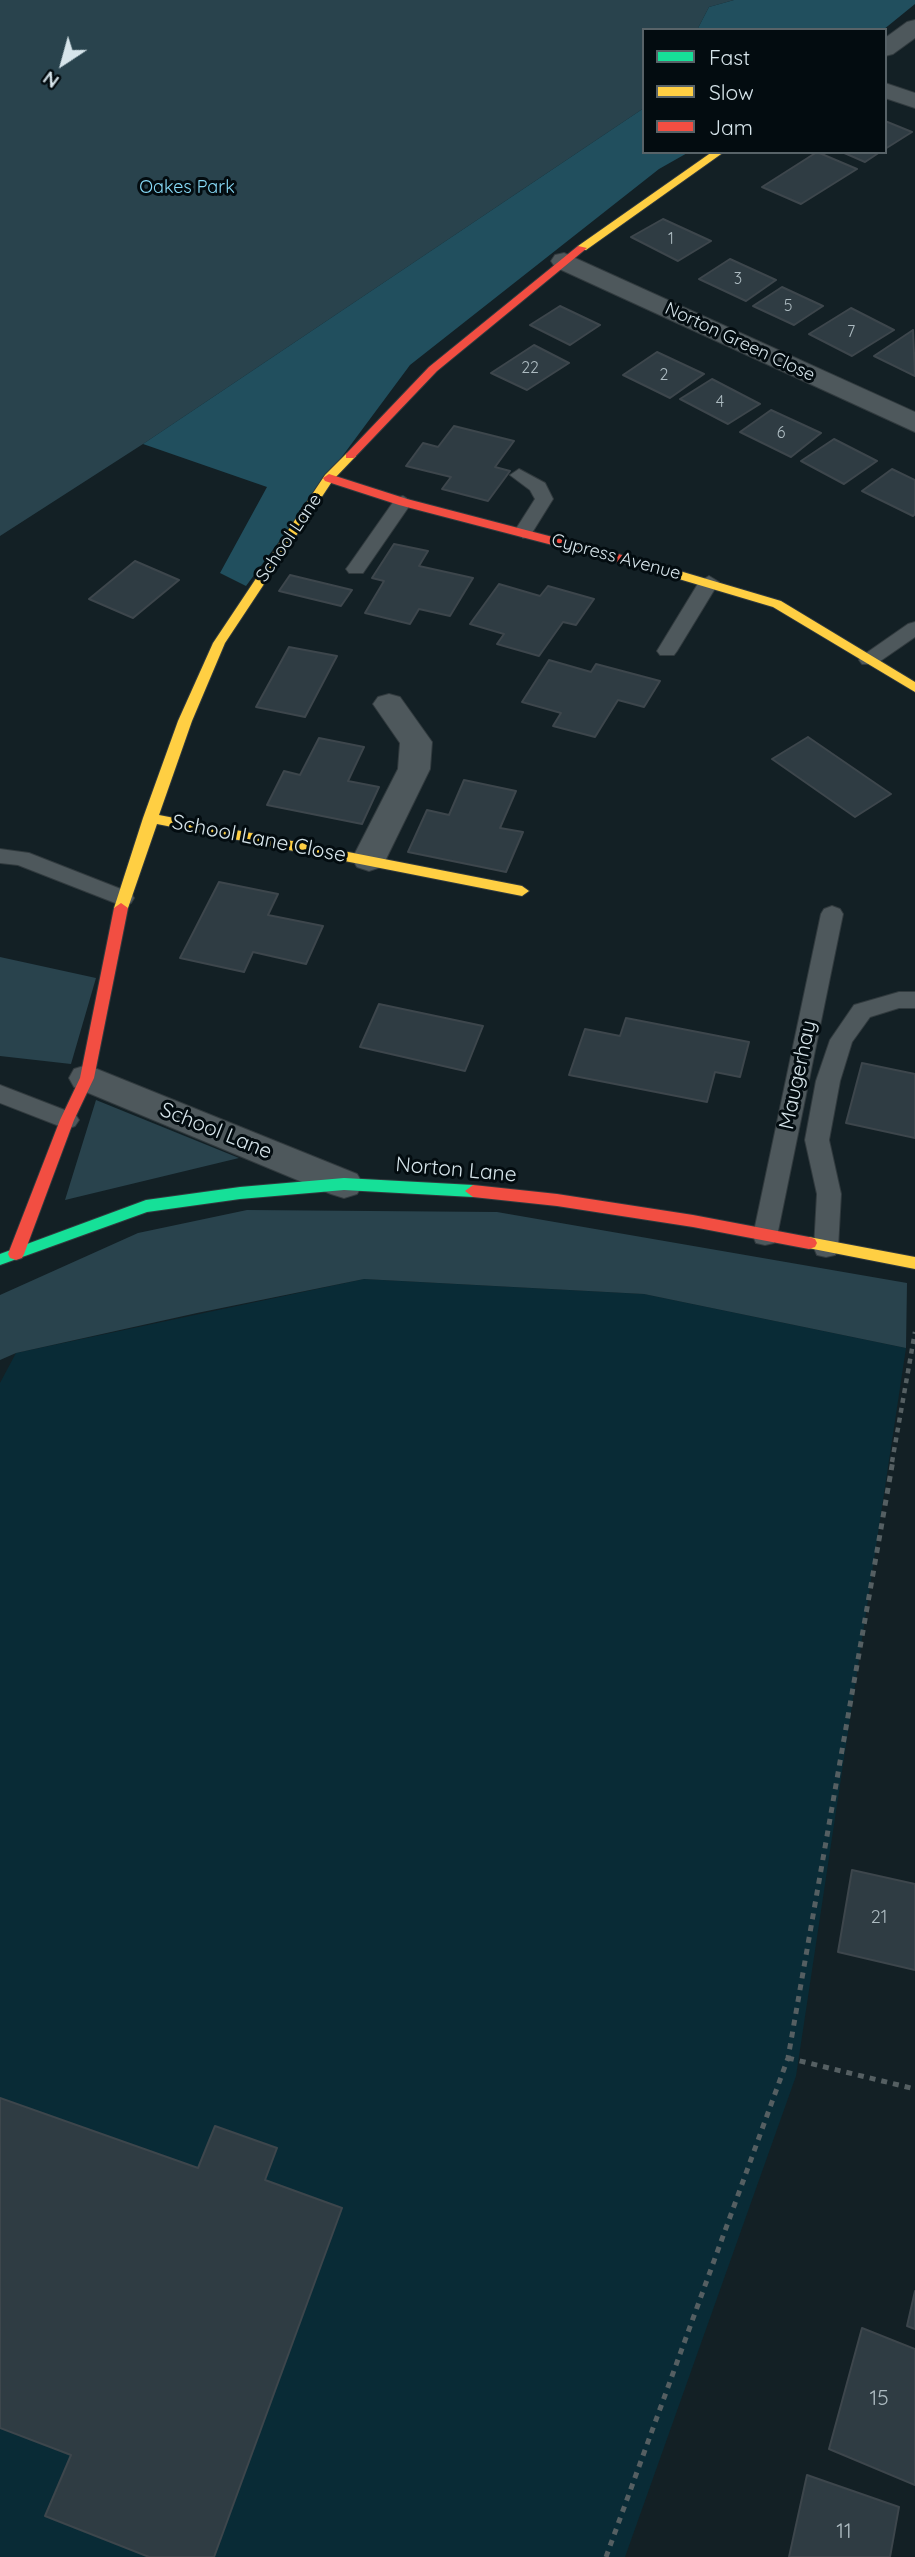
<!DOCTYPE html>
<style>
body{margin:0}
#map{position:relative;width:915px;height:2557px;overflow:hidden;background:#132025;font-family:Quicksand,sans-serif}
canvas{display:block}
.legend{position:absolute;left:642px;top:28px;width:245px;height:126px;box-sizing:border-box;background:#030c10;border:2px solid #586368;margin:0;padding:9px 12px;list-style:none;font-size:21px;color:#d7e5eb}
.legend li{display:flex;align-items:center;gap:14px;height:35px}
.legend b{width:35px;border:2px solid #586368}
.north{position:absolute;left:28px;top:28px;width:70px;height:70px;-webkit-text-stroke:5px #030c10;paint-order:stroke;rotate:216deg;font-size:19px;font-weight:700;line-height:28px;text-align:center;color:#d7e5eb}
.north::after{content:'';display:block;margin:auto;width:24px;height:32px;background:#d7e5eb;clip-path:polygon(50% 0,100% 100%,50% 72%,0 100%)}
</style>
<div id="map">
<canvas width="915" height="2557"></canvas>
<ul class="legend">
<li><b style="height:9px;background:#16e098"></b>Fast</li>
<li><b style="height:9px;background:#ffcf43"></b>Slow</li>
<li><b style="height:9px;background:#f24e42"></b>Jam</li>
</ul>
<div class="north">N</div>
</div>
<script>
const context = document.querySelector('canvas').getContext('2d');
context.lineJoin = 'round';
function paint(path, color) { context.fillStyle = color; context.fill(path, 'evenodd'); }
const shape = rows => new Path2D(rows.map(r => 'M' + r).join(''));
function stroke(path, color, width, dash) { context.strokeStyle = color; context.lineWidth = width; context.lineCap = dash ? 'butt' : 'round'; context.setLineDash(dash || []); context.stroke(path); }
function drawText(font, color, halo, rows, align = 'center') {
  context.font = font + ' Quicksand,sans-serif'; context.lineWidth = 6; context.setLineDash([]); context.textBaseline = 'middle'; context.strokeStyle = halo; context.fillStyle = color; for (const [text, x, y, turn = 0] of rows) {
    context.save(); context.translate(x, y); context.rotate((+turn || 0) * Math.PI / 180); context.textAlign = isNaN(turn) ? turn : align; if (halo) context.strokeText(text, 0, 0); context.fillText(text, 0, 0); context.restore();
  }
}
paint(shape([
 [364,1279,644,1294,906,1348,796,2076,625,2557,0,2557,0,1383,16,1353]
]), '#092b36');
paint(shape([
 [0,0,734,0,709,7,697,30,644,30,644,108,143,444,0,536],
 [0,957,96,978,71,1064,0,1056],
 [96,1100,239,1158,65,1200],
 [247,1210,497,1212,907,1283,906,1348,644,1294,364,1279,197,1313,16,1353,0,1360,0,1295,138,1233]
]), '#29434d');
paint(shape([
 [734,0,915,0,915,4,883,30,697,30,709,7],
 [644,108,644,152,689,152,659,169,410,365,246,586,220,573,267,487,143,444]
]), '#214f5e');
const building = shape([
 [885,121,912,132,885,149,885,121],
 [817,152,857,169,801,204,762,187,817,152],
 [842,152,880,152,865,162,842,152],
 [663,219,711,241,678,261,631,237,663,219],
 [730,259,776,280,746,301,699,279,730,259],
 [782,287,823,306,794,325,753,306,782,287],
 [560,306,600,325,570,345,530,325,560,306],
 [851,308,894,330,852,356,809,334,851,308],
 [913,330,915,376,874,356,913,330],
 [534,345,569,363,527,390,491,373,534,345],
 [657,352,704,374,670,398,623,375,657,352],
 [712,379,760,404,728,424,680,399,712,379],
 [771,410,821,433,791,457,740,432,771,410],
 [454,426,514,441,495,467,510,471,488,501,442,489,451,477,406,466,423,443,438,447,454,426],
 [834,439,877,461,844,484,801,461,834,439],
 [892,469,915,480,915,514,913,516,862,491,892,469],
 [394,544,428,551,419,566,473,578,450,616,419,609,410,624,365,613,384,581,372,578,394,544],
 [135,561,179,580,133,618,89,599,135,561],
 [290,575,352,590,341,606,279,591,290,575],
 [499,584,540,596,548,586,594,599,576,625,563,622,539,656,497,644,504,634,470,624,499,584],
 [289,647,337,656,305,717,256,707,289,647],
 [549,660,591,672,596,664,660,681,644,707,618,700,595,737,553,726,561,713,522,702,549,660],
 [808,737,891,794,855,817,772,759,808,737],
 [319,738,364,747,348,781,379,787,362,824,267,805,284,771,300,775,319,738],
 [464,780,516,791,500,828,523,832,506,872,408,852,427,810,449,815,464,780],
 [219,882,278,894,268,915,323,926,306,964,253,952,244,972,180,958,219,882],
 [379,1004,483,1026,465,1071,360,1047,379,1004],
 [626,1018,749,1042,740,1077,715,1072,707,1102,569,1075,585,1029,620,1036,626,1018],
 [862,1063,915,1074,915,1138,846,1123,862,1063],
 [852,1870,915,1884,915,1970,838,1952,852,1870],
 [0,2098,198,2168,215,2126,277,2148,265,2180,342,2208,214,2557,149,2557,45,2516,71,2455,0,2428,0,2098],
 [915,2291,915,2329,907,2326,915,2291],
 [862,2328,915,2349,915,2485,829,2449,862,2328],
 [807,2475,899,2507,890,2557,789,2557,807,2475]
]);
paint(building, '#2f3c43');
stroke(building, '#3d464c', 2);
const lane = shape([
 [519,469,545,483,553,499,530,536,523,538,514,532,535,499,530,490,510,475,519,469],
 [403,496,412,502,363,573,349,573,346,569,349,565,396,498,403,496],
 [709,576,719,582,677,651,674,655,660,655,657,651,699,582,709,576],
 [915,622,915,637,876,664,862,664,859,660,862,656,908,624,915,622],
 [0,849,29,853,131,893,134,898,131,903,123,906,18,865,0,863,0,849],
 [832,906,840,909,843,914,777,1236,774,1243,765,1245,756,1243,753,1236,821,914,824,909,832,906],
 [899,992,915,992,915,1008,899,1008,870,1017,852,1042,840,1081,829,1140,841,1194,838,1248,835,1255,826,1257,817,1255,814,1248,817,1194,805,1140,816,1081,830,1040,854,1005,899,992],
 [0,1085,75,1114,79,1120,75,1126,67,1129,0,1103,0,1085]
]);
const street = shape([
 [915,20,915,38,893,54,885,56,885,38,907,22,915,20],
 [885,83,915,93,915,108,885,98,885,83],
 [564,253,915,412,915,432,555,267,551,261,555,255,564,253],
 [389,694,400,697,432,742,430,769,386,859,381,867,369,871,357,867,352,859,398,769,400,743,373,704,378,697,389,694],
 [87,1065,357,1174,363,1184,357,1194,344,1198,331,1194,74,1087,69,1078,74,1069,87,1065]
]);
const fast = shape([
 [344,1178,473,1185,481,1191,473,1197,344,1190,240,1199,147,1212,0,1265,0,1254,146,1200,240,1187,344,1178]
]);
const slow = shape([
 [712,152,724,152,586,250,578,250,578,246,712,152],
 [350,452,356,456,333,480,225,643,192,721,159,815,522,886,529,891,522,896,157,824,128,908,121,913,116,911,114,908,143,818,178,721,213,643,325,475,346,454,350,452],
 [656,564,781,601,915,682,915,692,773,607,652,571,652,565,656,564],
 [809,1237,915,1257,915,1269,803,1247,801,1243,803,1239,809,1237]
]);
const jam = shape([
 [578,246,587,248,437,371,354,458,346,458,346,454,429,367,578,246],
 [329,474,407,499,660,565,662,568,656,572,399,505,325,481,323,478,329,474],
 [121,903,128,908,94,1078,74,1120,24,1254,22,1258,16,1260,10,1258,8,1254,60,1120,80,1078,114,908,121,903],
 [473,1185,557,1194,693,1215,809,1237,815,1239,817,1243,815,1247,809,1249,693,1227,557,1206,473,1197,465,1191,473,1185]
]);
stroke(lane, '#313a3e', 2);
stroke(street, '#313a3e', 2);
stroke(fast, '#313a3e', 2);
stroke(slow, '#313a3e', 2);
stroke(jam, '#313a3e', 2);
stroke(shape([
 [892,1462,915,1332]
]), '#555f62', 4.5, [5, 5]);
stroke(shape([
 [788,2058,915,2089],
 [606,2557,788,2058,893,1460]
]), '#555f62', 5, [6, 6]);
paint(lane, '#4e585c');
paint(street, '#4e585c');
paint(fast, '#16e098');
paint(slow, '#ffcf43');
paint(jam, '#f24e42');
drawText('16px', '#adbbc1', null, [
 ["1",671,239],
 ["3",738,279],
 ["5",788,306],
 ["7",851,332],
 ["22",530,368],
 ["2",664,375],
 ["4",720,402],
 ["6",781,433]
]);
drawText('18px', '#89dcf9', '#030c10', [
 ["Oakes Park",187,188]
]);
drawText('18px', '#d7e5eb', '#030c10', [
 ["Norton Green Close",740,342,25],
 ["School Lane",289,538,-56],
 ["Cypress Avenue",616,557,15]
]);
drawText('18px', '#adbbc1', null, [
 ["21",879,1918]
]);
drawText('21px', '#d7e5eb', '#030c10', [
 ["School Lane Close",259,839,11],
 ["Maugerhay",798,1075,-78],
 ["School Lane",216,1131,22],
 ["Norton Lane",456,1170,5]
]);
drawText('21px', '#adbbc1', null, [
 ["15",879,2399],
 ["11",844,2532]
]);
</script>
